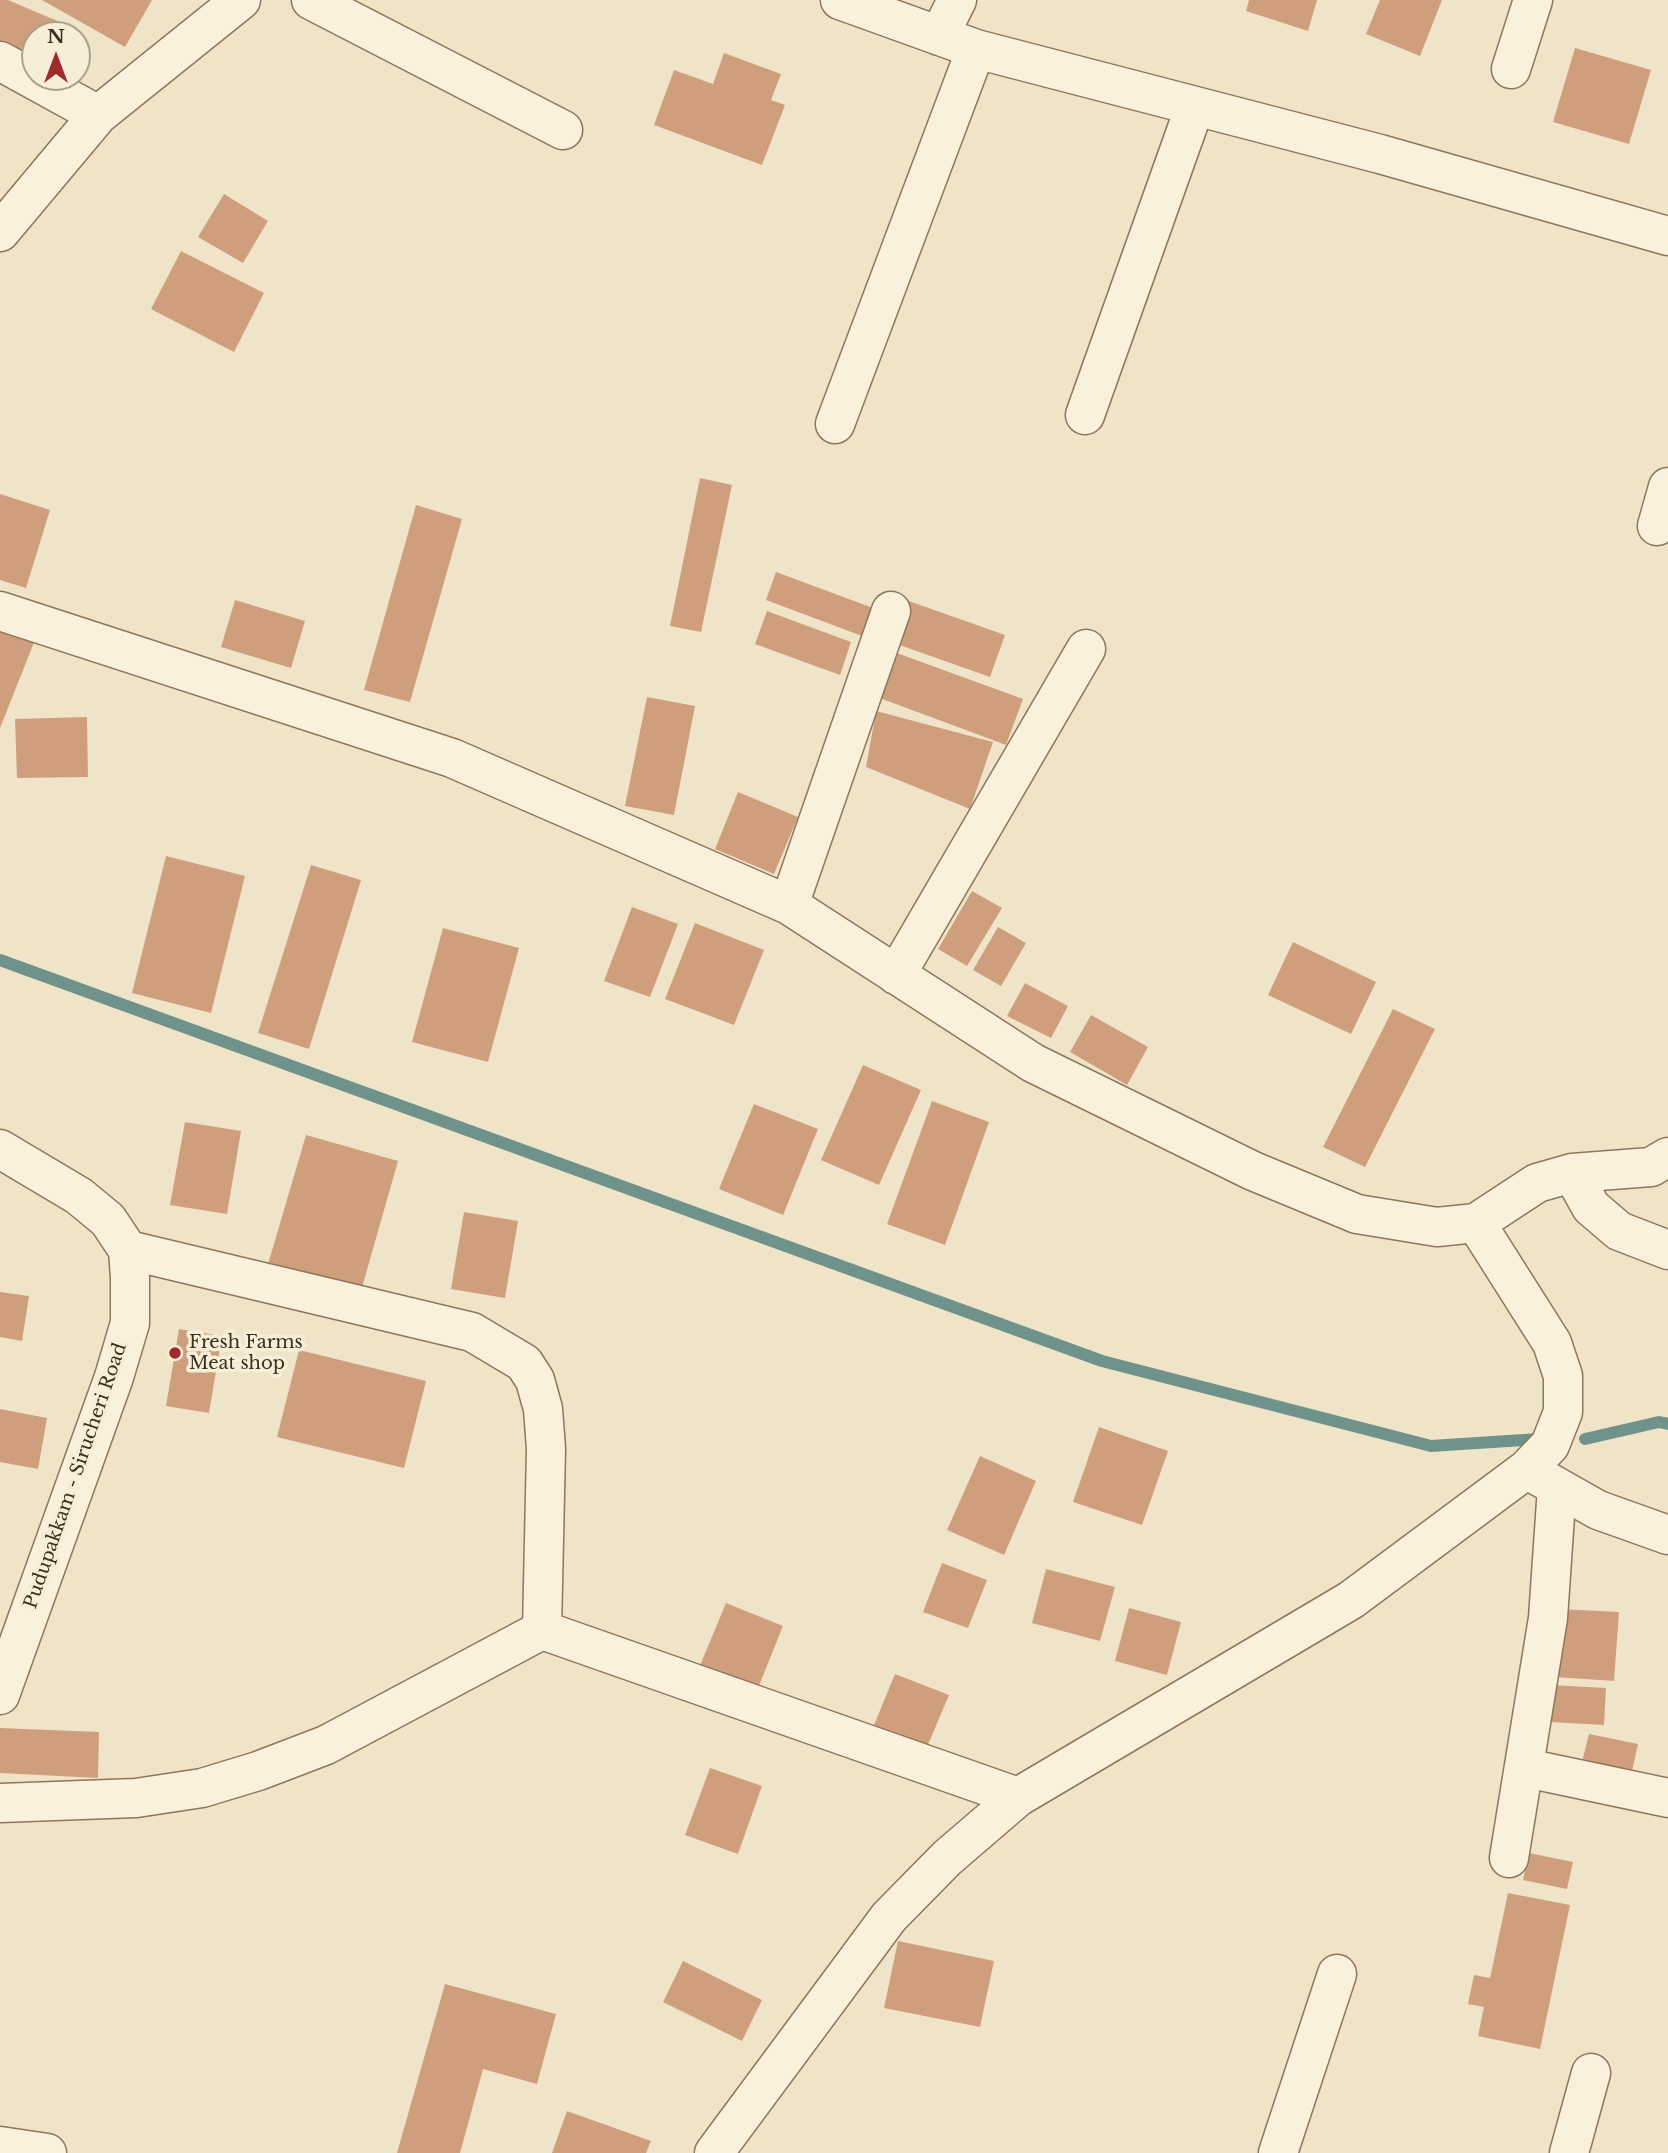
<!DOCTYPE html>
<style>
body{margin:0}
#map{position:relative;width:1668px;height:2153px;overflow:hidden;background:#f0e4c8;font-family:"Libre Baskerville",serif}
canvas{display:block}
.north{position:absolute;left:21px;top:21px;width:70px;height:70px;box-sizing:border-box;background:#f7eed8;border:2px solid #ada18e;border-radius:50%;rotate:0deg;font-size:19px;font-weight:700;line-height:28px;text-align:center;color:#3d2e20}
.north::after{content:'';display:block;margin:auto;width:24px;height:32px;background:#9e2a2b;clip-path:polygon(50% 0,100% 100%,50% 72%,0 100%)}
</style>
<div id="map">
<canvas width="1668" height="2153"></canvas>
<div class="north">N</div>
</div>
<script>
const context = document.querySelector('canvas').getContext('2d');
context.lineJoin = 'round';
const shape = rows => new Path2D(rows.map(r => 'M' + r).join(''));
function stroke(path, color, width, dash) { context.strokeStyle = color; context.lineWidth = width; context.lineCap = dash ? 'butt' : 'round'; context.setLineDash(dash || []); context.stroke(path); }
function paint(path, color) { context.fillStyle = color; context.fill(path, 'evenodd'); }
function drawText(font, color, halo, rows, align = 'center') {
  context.font = font + ' "Libre Baskerville",serif'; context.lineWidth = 7; context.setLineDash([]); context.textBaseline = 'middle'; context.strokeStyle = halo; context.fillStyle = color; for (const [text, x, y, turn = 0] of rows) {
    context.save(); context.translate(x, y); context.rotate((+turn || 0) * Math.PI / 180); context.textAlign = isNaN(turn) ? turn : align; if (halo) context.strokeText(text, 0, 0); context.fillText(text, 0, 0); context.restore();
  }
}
stroke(shape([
 [0,960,1102,1361,1431,1446,1539,1439],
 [1585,1439,1659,1422,1668,1424]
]), '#6f938a', 12);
paint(shape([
 [0,0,8,0,74,28,71,35,35,35,35,57,0,43],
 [42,0,152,0,125,47],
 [1249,0,1317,0,1308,31,1246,11],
 [1380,0,1442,0,1420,56,1366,34],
 [1575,48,1651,70,1629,144,1553,122],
 [724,53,781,74,771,100,785,105,762,165,654,125,674,70,713,84],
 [224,194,268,221,243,263,198,237],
 [181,251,264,293,234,352,151,309],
 [700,478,732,485,701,632,670,626],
 [0,494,50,510,26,588,0,580],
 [416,505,462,519,410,702,364,690],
 [776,572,873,608,862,636,766,600],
 [235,600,305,621,291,668,221,647],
 [906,600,1005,635,990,677,891,642],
 [767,611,851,642,840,675,755,644],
 [0,626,35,640,0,728],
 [894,652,1023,699,1006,745,877,697],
 [647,697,695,706,674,815,625,806],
 [876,711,993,742,970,809,866,767],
 [87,717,88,777,17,778,15,719],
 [738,792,798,817,774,874,715,849],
 [166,856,245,876,211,1013,132,993],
 [311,865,361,880,309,1049,258,1033],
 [972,891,1002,908,967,966,938,949],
 [632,907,678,924,650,997,604,981],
 [695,923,764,950,734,1025,665,999],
 [998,927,1026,943,1001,986,973,970],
 [443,928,519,948,488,1062,412,1042],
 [1293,942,1376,982,1351,1034,1268,995],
 [1025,983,1068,1006,1051,1038,1007,1016],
 [1393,1009,1435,1029,1365,1167,1323,1147],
 [1091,1015,1148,1047,1127,1085,1070,1052],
 [863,1065,921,1090,879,1185,821,1160],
 [932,1101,989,1122,945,1245,887,1224],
 [754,1104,818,1129,783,1215,719,1189],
 [185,1122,241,1131,227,1214,170,1205],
 [306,1135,398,1161,359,1298,266,1271],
 [464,1212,518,1221,505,1298,451,1289],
 [0,1292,29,1296,22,1341,0,1337],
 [179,1329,222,1336,209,1413,166,1406],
 [299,1350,426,1381,404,1468,277,1437],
 [0,1409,47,1418,38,1469,0,1462],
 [1099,1427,1168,1451,1142,1525,1073,1502],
 [980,1456,1036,1481,1004,1555,947,1530],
 [942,1563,987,1580,968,1628,923,1612],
 [1046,1569,1115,1587,1100,1641,1032,1623],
 [726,1603,783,1626,754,1698,696,1675],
 [1129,1608,1181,1622,1167,1675,1115,1661],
 [1559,1609,1619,1612,1614,1681,1555,1677],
 [895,1674,949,1695,927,1747,874,1725],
 [1551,1685,1606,1688,1604,1725,1549,1722],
 [0,1728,99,1732,98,1778,0,1773],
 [1589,1734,1638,1744,1629,1785,1579,1774],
 [710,1768,762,1786,738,1854,685,1835],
 [1529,1853,1573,1862,1567,1889,1523,1880],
 [1508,1893,1570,1905,1540,2049,1478,2036,1484,2007,1468,2004,1474,1975,1490,1978],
 [898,1941,994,1961,980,2027,884,2008],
 [683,1961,762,2000,742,2041,663,2002],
 [445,1984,556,2014,537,2084,483,2069,460,2153,397,2153],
 [567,2111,651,2141,646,2153,552,2153]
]), '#cf9f7d');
const minor = shape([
 [311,0,563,130],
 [840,0,976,49,1380,154,1668,236],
 [939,36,957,0],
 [0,61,98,115],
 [1511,69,1533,0],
 [0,232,98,115,241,0],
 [1085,415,1195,106],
 [835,424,976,49],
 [1657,526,1668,487],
 [0,611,452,758,789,905,1033,1063,1253,1171,1357,1214,1437,1227,1476,1223,1537,1183,1572,1173,1651,1167,1668,1157],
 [789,905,891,611],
 [896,975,1086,649],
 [0,1149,79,1196,108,1220,128,1250,130,1278,130,1323,114,1377,0,1695],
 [1572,1173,1591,1207,1619,1231,1668,1250],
 [128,1250,472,1332,524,1363,535,1380,543,1409,546,1449,542,1630],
 [1538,1476,1598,1510,1668,1535],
 [1526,1768,1668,1798],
 [0,1803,136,1798,202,1788,258,1771,326,1745,542,1630,1018,1797],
 [1509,1858,1548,1618,1557,1487],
 [0,2146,47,2153],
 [714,2153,889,1917,947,1858,1018,1797,1351,1600,1527,1469,1550,1445,1563,1412,1563,1376,1552,1343,1476,1223],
 [1278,2153,1337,1974],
 [1569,2153,1591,2073]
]);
stroke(minor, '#8d765c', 41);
stroke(minor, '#faf1dc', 38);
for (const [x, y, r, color] of [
 [175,1353,7,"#9e2a2b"]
]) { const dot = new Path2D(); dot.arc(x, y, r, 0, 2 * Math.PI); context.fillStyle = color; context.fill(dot); stroke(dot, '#f7eed8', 2.5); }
drawText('18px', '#3d2e20', '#f7eed8', [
 ["Fresh Farms",189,1343],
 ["Meat shop",189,1364]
], 'left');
drawText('18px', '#3d2e20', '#f7eed8', [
 ["Pudupakkam - Sirucheri Road",76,1476,-71]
]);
</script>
